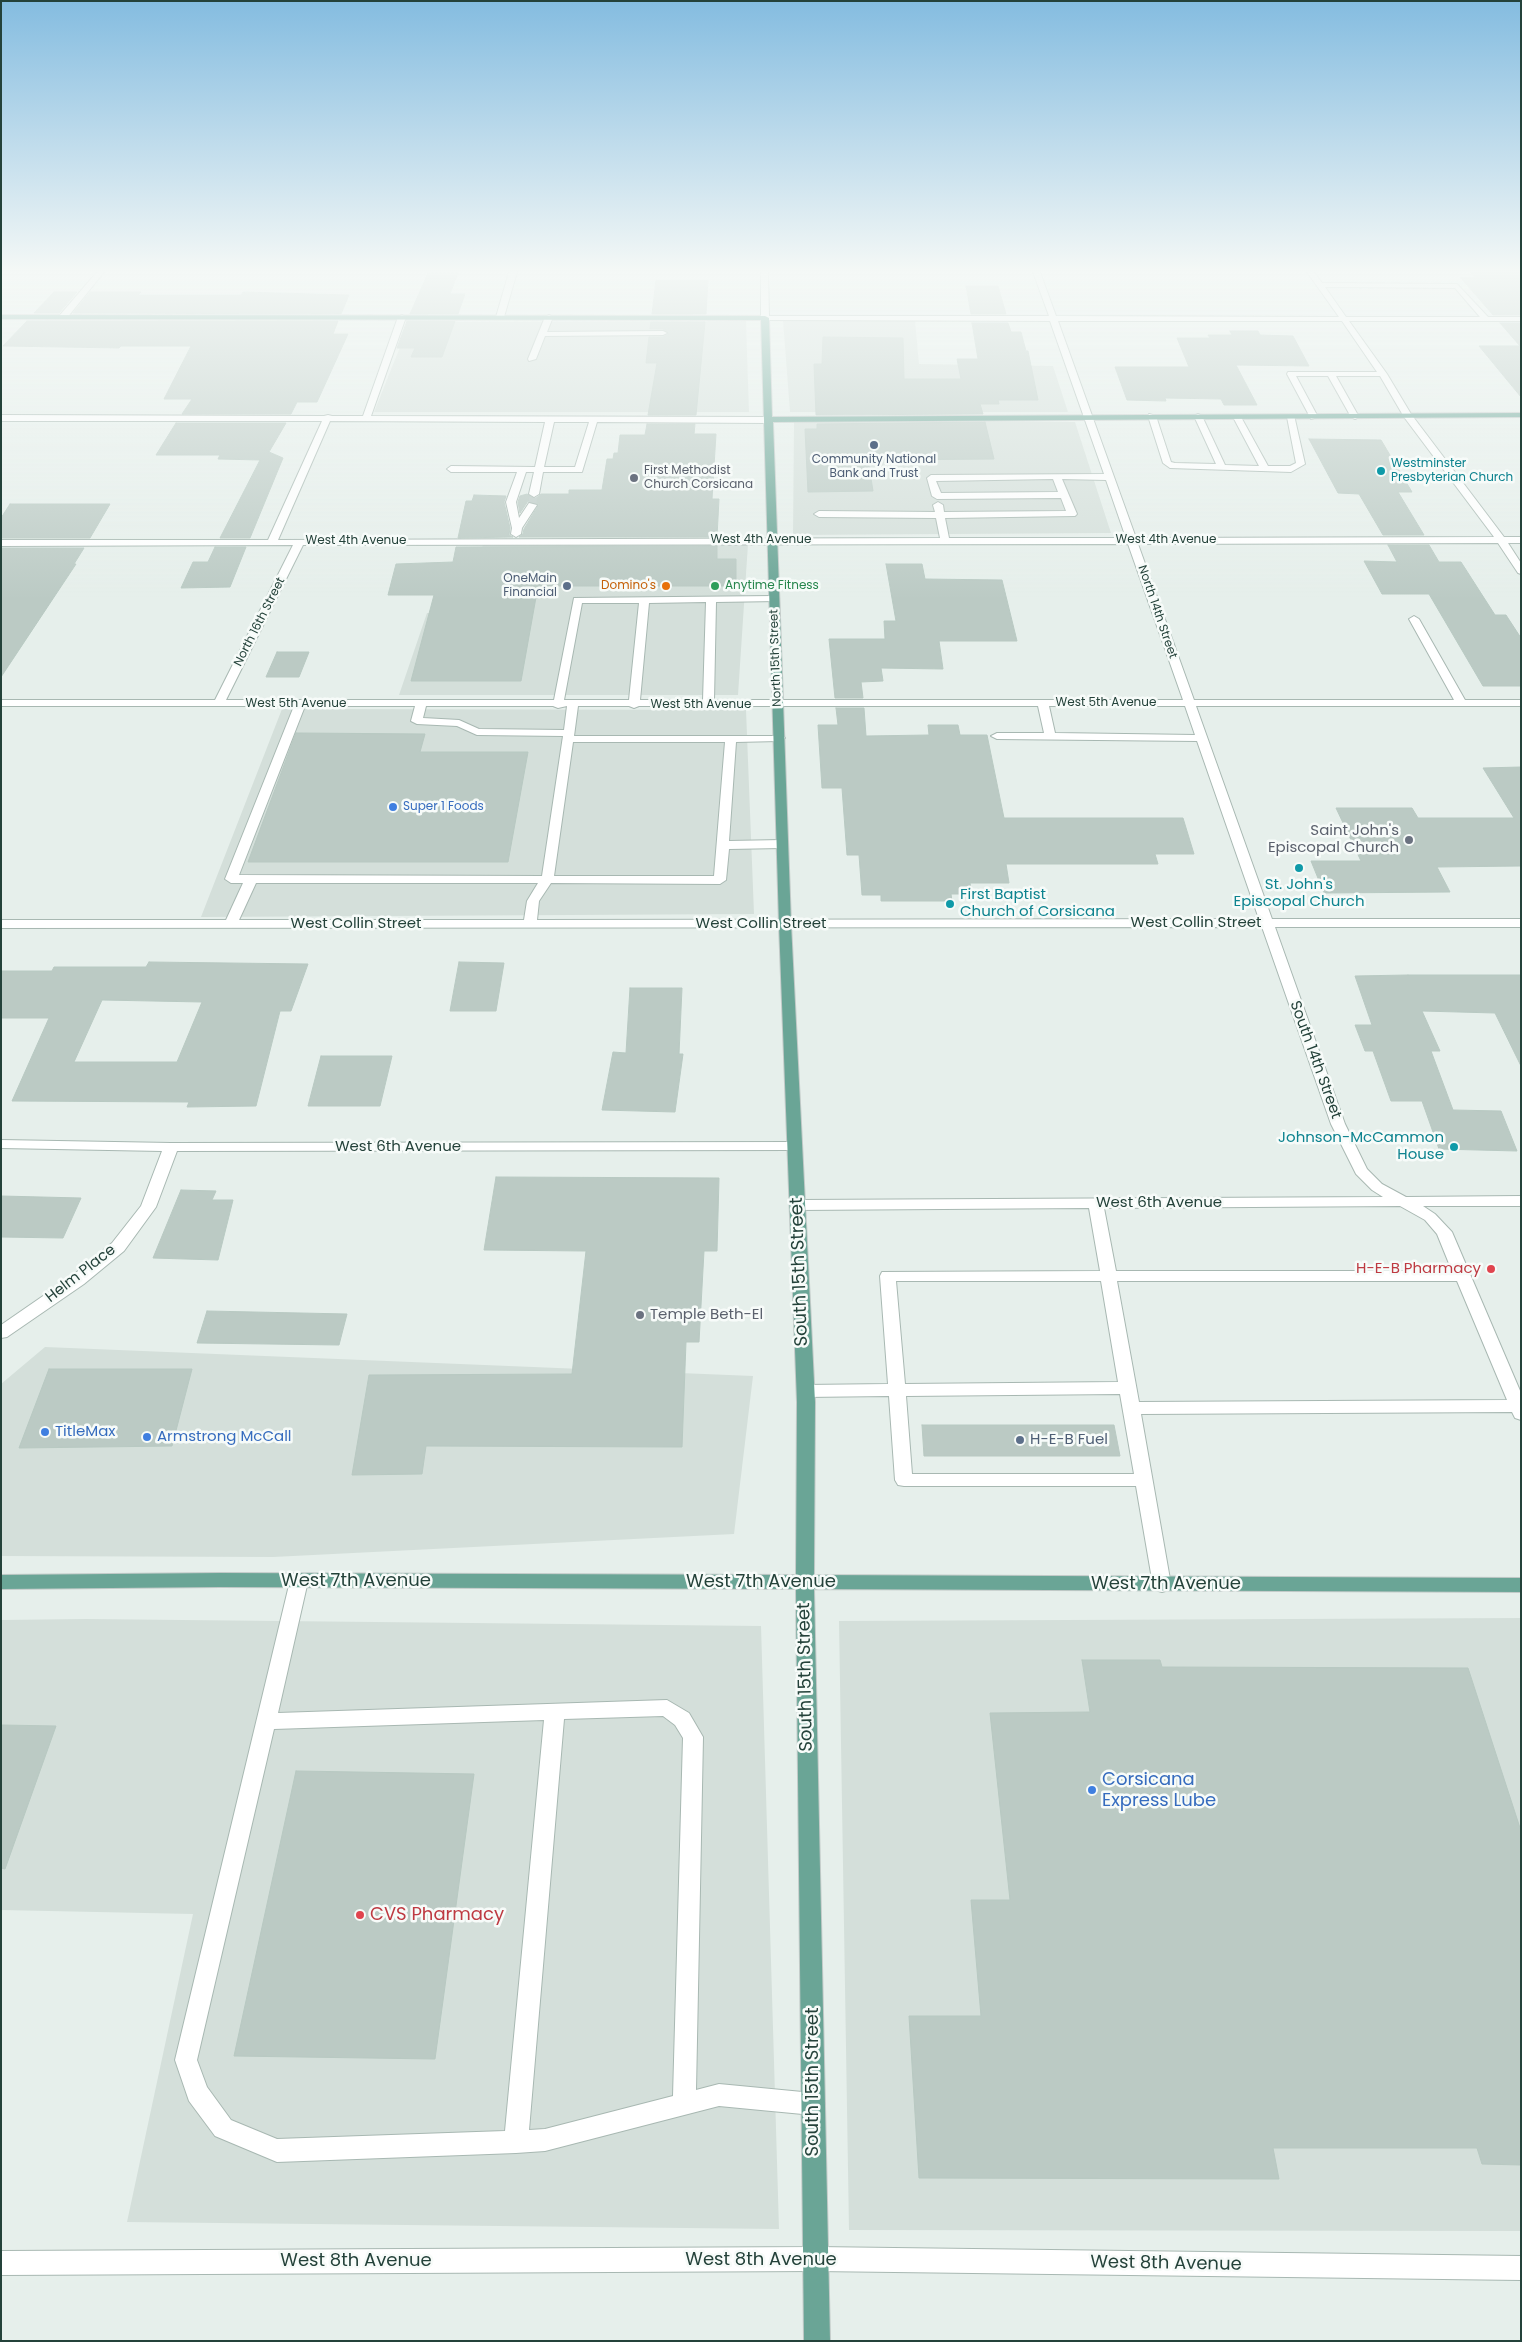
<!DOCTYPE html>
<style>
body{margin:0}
#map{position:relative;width:1522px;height:2342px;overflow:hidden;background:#e6efeb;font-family:Poppins,sans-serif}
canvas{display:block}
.frame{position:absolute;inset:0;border:2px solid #24423a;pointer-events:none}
</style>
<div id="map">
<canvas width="1522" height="2342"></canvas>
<div class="frame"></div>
</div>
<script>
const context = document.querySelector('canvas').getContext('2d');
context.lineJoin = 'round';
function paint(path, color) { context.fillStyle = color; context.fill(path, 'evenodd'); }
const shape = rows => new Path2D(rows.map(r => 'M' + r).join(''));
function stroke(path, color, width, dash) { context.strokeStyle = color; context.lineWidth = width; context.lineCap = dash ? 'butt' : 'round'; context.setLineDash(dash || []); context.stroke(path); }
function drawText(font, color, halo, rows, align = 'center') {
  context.font = font + ' Poppins,sans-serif'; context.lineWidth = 5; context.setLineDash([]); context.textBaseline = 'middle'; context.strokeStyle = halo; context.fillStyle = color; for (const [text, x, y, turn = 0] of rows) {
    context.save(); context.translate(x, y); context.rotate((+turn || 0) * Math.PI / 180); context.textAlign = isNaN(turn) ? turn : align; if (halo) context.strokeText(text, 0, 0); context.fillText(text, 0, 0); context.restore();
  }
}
paint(shape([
 [915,320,919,364,1053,366,1068,412,790,412,783,321],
 [746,321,749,412,374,412,410,322],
 [794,421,1075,422,1111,533,793,535],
 [483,544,748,544,738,695,399,695,427,613,466,613],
 [282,709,746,710,754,914,201,917],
 [45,1347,753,1376,734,1534,273,1557,1,1556,1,1384],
 [1521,1618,1521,2231,849,2230,839,1621],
 [86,1619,761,1626,779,2229,127,2222,193,1914,1,1910,1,1620]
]), '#d4dfda');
const building = shape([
 [1470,272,1521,272,1521,315,1493,315,1460,277,1475,277,1470,272],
 [428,273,458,273,450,294,465,294,458,314,410,314,428,273],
 [656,280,708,280,706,314,652,314,656,280],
 [966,286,998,286,1006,314,971,314,966,286],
 [54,292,77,292,59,313,34,313,54,292],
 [90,292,141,292,138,295,241,295,243,292,349,295,341,314,73,313,90,292],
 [27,321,338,321,333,334,348,334,317,402,297,402,291,414,182,414,192,399,164,399,191,346,121,346,119,348,3,346,27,321],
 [407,321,455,321,442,357,411,357,415,348,397,348,407,321],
 [651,322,705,322,696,415,648,415,657,363,646,363,649,337,663,337,669,334,663,329,650,329,651,322],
 [972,323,1008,323,1011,332,1021,332,1026,351,1028,351,1038,400,998,400,999,404,980,404,983,414,816,415,814,364,822,364,823,337,903,338,904,379,961,379,957,359,978,359,972,323],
 [1500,323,1521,323,1521,397,1479,346,1520,346,1500,323],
 [1230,331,1258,331,1260,335,1293,336,1309,366,1236,365,1257,405,1224,405,1221,399,1165,398,1166,401,1127,400,1115,367,1189,367,1177,338,1210,338,1208,335,1232,335,1230,331],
 [985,422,994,459,868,460,873,491,808,492,805,429,817,429,817,424,985,422],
 [176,423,286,423,269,452,283,458,250,538,220,538,260,460,218,459,220,455,156,455,176,423],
 [647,424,695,424,694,434,716,434,712,499,719,499,717,537,519,537,523,534,524,529,539,504,528,501,520,513,518,502,520,496,527,494,535,499,541,494,569,494,569,490,602,490,607,459,613,459,614,453,618,453,620,435,645,435,647,424],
 [1309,439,1381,440,1412,492,1398,492,1424,535,1383,535,1359,494,1338,493,1309,439],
 [474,495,506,496,504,502,510,528,509,535,513,537,458,538,466,501,472,501,474,495],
 [10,504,110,504,90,538,1,538,1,518,10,504],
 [1388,545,1429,545,1439,562,1461,562,1495,615,1506,615,1521,638,1521,686,1483,686,1429,594,1382,594,1364,561,1397,562,1388,545],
 [717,546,717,559,736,559,736,586,538,586,521,681,411,681,434,595,388,595,396,564,453,562,456,547,717,546],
 [215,547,246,547,230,587,181,588,193,562,208,562,215,547],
 [1,548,84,548,74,564,76,564,1,677,1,548],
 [886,564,922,564,925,579,1002,580,1017,641,939,641,943,669,881,668,883,681,861,682,863,698,835,698,829,639,885,639,884,621,896,621,886,564],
 [277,652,309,652,299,677,266,677,277,652],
 [836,708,864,708,866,736,929,735,928,725,958,725,960,735,987,735,1004,818,1183,818,1194,854,1155,854,1158,864,1006,864,1009,883,970,883,972,894,951,894,952,901,881,901,881,895,862,895,859,855,847,855,842,788,822,788,818,725,838,725,836,708],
 [296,733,425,734,420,752,528,752,508,862,248,862,296,733],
 [1521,767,1521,866,1437,867,1450,892,1324,893,1311,861,1361,861,1336,808,1412,808,1418,818,1514,818,1483,768,1521,767],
 [149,962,308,964,291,1011,280,1011,256,1106,187,1107,189,1102,12,1101,49,1018,1,1018,1,971,52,971,54,967,146,967,149,962],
 [102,1000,202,1002,177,1062,74,1062,102,1000],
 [459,962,504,963,496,1011,450,1011,459,962],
 [1408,975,1521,975,1521,1066,1495,1013,1422,1011,1440,1051,1431,1051,1453,1110,1501,1111,1517,1151,1439,1149,1422,1101,1391,1101,1373,1051,1365,1051,1355,1025,1372,1025,1355,976,1408,975],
 [630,988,682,988,679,1054,683,1054,675,1112,602,1110,613,1052,626,1053,630,988],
 [321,1056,392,1056,380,1106,308,1106,321,1056],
 [496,1177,719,1178,717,1251,704,1251,699,1342,686,1342,682,1447,426,1446,422,1474,352,1475,369,1375,572,1374,586,1251,484,1250,496,1177],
 [181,1190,216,1191,212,1200,233,1200,218,1260,153,1258,181,1190],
 [1,1196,81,1198,63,1238,1,1237,1,1196],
 [207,1311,347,1314,339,1345,197,1343,207,1311],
 [49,1369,192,1369,172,1446,19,1448,49,1369],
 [922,1425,1114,1425,1120,1456,924,1456,922,1425],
 [1082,1660,1160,1660,1162,1667,1468,1668,1521,1831,1521,2165,1482,2164,1477,2148,1273,2148,1279,2179,919,2178,909,2016,981,2016,971,1900,1010,1900,990,1713,1090,1712,1082,1660],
 [1,1725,56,1726,5,1869,1,1868,1,1725],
 [296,1771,474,1774,435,2059,234,2056,296,1771]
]);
paint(building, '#bbcac4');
stroke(building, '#b8c9c2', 1);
stroke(shape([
 [532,505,534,494]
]), '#bfccc8', 8, [8, 4]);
const minor = shape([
 [97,272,104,272,66,319,60,319,60,315,97,272],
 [509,272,517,272,504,317,500,319,496,317,509,272],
 [761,272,768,272,769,316,1049,316,1033,272,1040,272,1056,316,1339,317,1307,272,1314,272,1322,283,1457,284,1488,317,1521,317,1521,321,1349,321,1387,374,1411,414,1504,537,1521,537,1521,543,1508,543,1521,563,1521,574,1518,573,1498,543,1138,544,1194,700,1454,700,1409,619,1414,616,1419,619,1465,700,1521,700,1521,706,1196,706,1272,919,1521,919,1521,927,1275,927,1345,1124,1367,1169,1382,1184,1406,1197,1521,1196,1521,1206,1423,1206,1435,1214,1452,1232,1521,1393,1521,1420,1515,1418,1512,1412,1141,1414,1171,1585,1169,1590,1162,1592,1155,1590,1153,1585,1136,1486,904,1486,898,1485,895,1480,889,1396,805,1397,799,1395,797,1391,799,1387,805,1385,888,1384,880,1276,882,1272,1100,1271,1089,1208,798,1210,793,1208,790,1205,793,1202,798,1200,1383,1197,1372,1190,1356,1174,1331,1124,1262,927,1,928,1,920,226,920,243,883,231,883,225,879,294,706,1,706,1,700,215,700,293,545,1,546,1,540,268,540,322,421,1,421,1,415,324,416,328,415,332,416,363,416,398,317,402,315,406,317,371,416,769,417,773,420,769,423,597,422,582,472,543,472,539,494,534,497,529,494,534,472,526,472,516,502,519,518,529,503,537,505,522,528,521,534,516,537,511,534,512,528,506,502,517,472,451,472,447,469,451,466,535,467,545,422,330,421,278,540,940,538,936,518,819,517,814,514,819,511,935,512,933,505,938,502,943,505,944,512,1066,511,1061,498,937,499,932,496,927,478,931,475,1104,474,1050,321,765,320,761,318,761,272],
 [1325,287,1455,288,1480,317,1346,317,1325,287],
 [1058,321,1342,321,1377,372,1288,372,1287,374,1311,419,1318,417,1296,376,1328,376,1351,417,1355,419,1359,417,1336,376,1380,376,1404,417,1494,537,1136,538,1058,321],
 [554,422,589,422,575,467,544,467,554,422],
 [1053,479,1058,492,941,493,936,481,1053,479],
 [1062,479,1106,480,1126,538,949,538,945,518,1075,516,1077,514,1062,479],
 [1128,544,1183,700,714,700,716,602,778,601,779,599,774,596,574,598,554,700,226,700,303,545,1128,544],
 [706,602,703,700,640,700,649,603,706,602],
 [582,603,639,603,629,700,564,700,582,603],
 [305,706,415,706,411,721,417,724,457,726,477,735,563,736,542,876,239,875,305,706],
 [426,706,553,706,558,708,567,706,564,730,479,729,459,720,423,718,426,706],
 [578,706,629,706,634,708,639,706,703,706,708,708,713,706,1038,706,1044,733,997,733,991,736,997,739,1197,741,1259,919,537,920,539,901,551,883,720,884,726,880,729,849,782,848,788,844,782,840,729,841,736,742,779,741,785,738,783,736,574,736,578,706],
 [1049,706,1185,706,1195,735,1055,733,1049,706],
 [573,742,725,742,714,876,554,876,573,742],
 [256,883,538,883,527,901,524,920,239,920,256,883],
 [1400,1206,1425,1220,1437,1234,1452,1271,1116,1271,1104,1208,1400,1206],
 [896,1281,1101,1281,1118,1382,905,1384,896,1281],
 [1117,1281,1457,1281,1507,1400,1139,1402,1117,1281],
 [1120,1394,1134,1474,912,1474,906,1396,1120,1394],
 [549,315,553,317,547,332,663,331,667,333,663,335,545,336,536,359,529,361,528,359,545,317,549,315],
 [1149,414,1156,416,1171,462,1175,463,1216,464,1194,416,1198,414,1202,416,1225,465,1259,466,1233,417,1237,415,1241,417,1268,466,1290,466,1296,463,1287,417,1294,415,1305,464,1291,472,1170,468,1163,463,1148,416,1149,414],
 [1,1140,171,1143,795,1142,802,1146,795,1150,177,1151,156,1207,124,1251,84,1284,7,1337,1,1338,1,1325,72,1276,112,1243,141,1206,162,1151,1,1148,1,1140],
 [299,1574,306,1576,308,1581,278,1713,667,1700,689,1713,703,1737,696,2090,719,2084,813,2093,821,2096,825,2104,821,2112,813,2115,719,2106,545,2151,516,2153,277,2162,215,2136,189,2101,175,2060,290,1581,292,1576,299,1574],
 [663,1716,675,1725,683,1738,673,2096,545,2129,529,2130,564,1719,663,1716],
 [544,1720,505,2131,277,2139,231,2120,207,2087,197,2060,274,1729,544,1720],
 [816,2247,1521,2256,1521,2280,816,2271,1,2275,1,2251,816,2247]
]);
const major = shape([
 [1,315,765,316,769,318,772,417,1521,413,1521,417,773,422,791,924,815,1402,814,1575,1521,1578,1521,1592,814,1589,830,2341,804,2341,796,1589,220,1587,1,1589,1,1575,220,1573,796,1575,797,1402,779,924,761,320,1,319,1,315]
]);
stroke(minor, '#a8b8b2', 2);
stroke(major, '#c2cac8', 2);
paint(minor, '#fff');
paint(major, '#6aa596');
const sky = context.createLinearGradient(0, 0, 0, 600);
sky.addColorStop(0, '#84bce0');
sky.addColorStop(0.45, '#f4f8f6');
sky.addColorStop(1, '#f4f8f600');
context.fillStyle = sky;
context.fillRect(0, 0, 1522, 600);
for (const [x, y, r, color] of [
 [874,445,5,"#5c6f8a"],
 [1381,471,5,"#0f9aa8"],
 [634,478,5,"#6b7280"],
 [567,586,5,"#5c6f8a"],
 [666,586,5,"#e8710a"],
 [715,586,5,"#2e9e5b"],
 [393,807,5,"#3f7fe0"],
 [1409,840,5,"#6b7280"],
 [1299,868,5,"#0f9aa8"],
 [950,904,5,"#0f9aa8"],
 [1454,1147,5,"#0f9aa8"],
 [1491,1269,5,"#e0444e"],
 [640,1315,5,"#6b7280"],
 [45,1432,5,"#3f7fe0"],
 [147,1437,5,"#3f7fe0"],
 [1020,1440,5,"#5c6f8a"],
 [1092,1790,5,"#3f7fe0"],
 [360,1915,5,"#e0444e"]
]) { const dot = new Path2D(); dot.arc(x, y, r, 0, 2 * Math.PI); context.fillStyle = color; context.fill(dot); stroke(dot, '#f7fbf9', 2); }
drawText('12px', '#4e5e75', '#f7fbf9', [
 ["Community National",874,460],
 ["Bank and Trust",874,474],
 ["OneMain",557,579,"right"],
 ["Financial",557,593,"right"]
]);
drawText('12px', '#0d838f', '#f7fbf9', [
 ["Westminster",1391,464],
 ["Presbyterian Church",1391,478]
], 'left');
drawText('12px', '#5b616d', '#f7fbf9', [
 ["First Methodist",644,471],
 ["Church Corsicana",644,485]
], 'left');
drawText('12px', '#24423a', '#f7fbf9', [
 ["West 4th Avenue",761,540],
 ["West 4th Avenue",1166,540],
 ["West 4th Avenue",356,541],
 ["North 14th Street",1157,612,71],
 ["North 16th Street",260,622,-63],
 ["North 15th Street",776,658,-92],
 ["West 5th Avenue",1106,703],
 ["West 5th Avenue",296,704],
 ["West 5th Avenue",701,705]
]);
drawText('12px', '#c56008', '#f7fbf9', [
 ["Domino's",656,586]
], 'right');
drawText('12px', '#27864d', '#f7fbf9', [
 ["Anytime Fitness",725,586]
], 'left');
drawText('12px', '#366cbe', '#f7fbf9', [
 ["Super 1 Foods",403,807]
], 'left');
drawText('15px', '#5b616d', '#f7fbf9', [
 ["Saint John's",1399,831],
 ["Episcopal Church",1399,848],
 ["Temple Beth-El",650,1315,"left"]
], 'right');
drawText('15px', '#0d838f', '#f7fbf9', [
 ["St. John's",1299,885],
 ["Episcopal Church",1299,902],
 ["First Baptist",960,895,"left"],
 ["Church of Corsicana",960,912,"left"],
 ["Johnson-McCammon",1444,1138,"right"],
 ["House",1444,1155,"right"]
]);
drawText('15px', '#24423a', '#f7fbf9', [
 ["West Collin Street",1196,923],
 ["West Collin Street",356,924],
 ["West Collin Street",761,924],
 ["South 14th Street",1315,1060,70],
 ["West 6th Avenue",398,1147],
 ["West 6th Avenue",1159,1203],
 ["Helm Place",81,1274,-38]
]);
drawText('15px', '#be3a42', '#f7fbf9', [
 ["H-E-B Pharmacy",1481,1269]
], 'right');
drawText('15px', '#366cbe', '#f7fbf9', [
 ["TitleMax",55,1432],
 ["Armstrong McCall",157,1437]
], 'left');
drawText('15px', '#4e5e75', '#f7fbf9', [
 ["H-E-B Fuel",1030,1440]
], 'left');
drawText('18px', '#24423a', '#f7fbf9', [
 ["South 15th Street",800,1272,-92],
 ["West 7th Avenue",356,1581],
 ["West 7th Avenue",761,1582],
 ["West 7th Avenue",1166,1584],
 ["South 15th Street",806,1677,-91],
 ["South 15th Street",813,2082,-90],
 ["West 8th Avenue",761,2260],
 ["West 8th Avenue",356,2261],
 ["West 8th Avenue",1166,2264,1]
]);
drawText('18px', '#366cbe', '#f7fbf9', [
 ["Corsicana",1102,1780],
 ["Express Lube",1102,1801]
], 'left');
drawText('18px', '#be3a42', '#f7fbf9', [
 ["CVS Pharmacy",370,1915]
], 'left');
</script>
